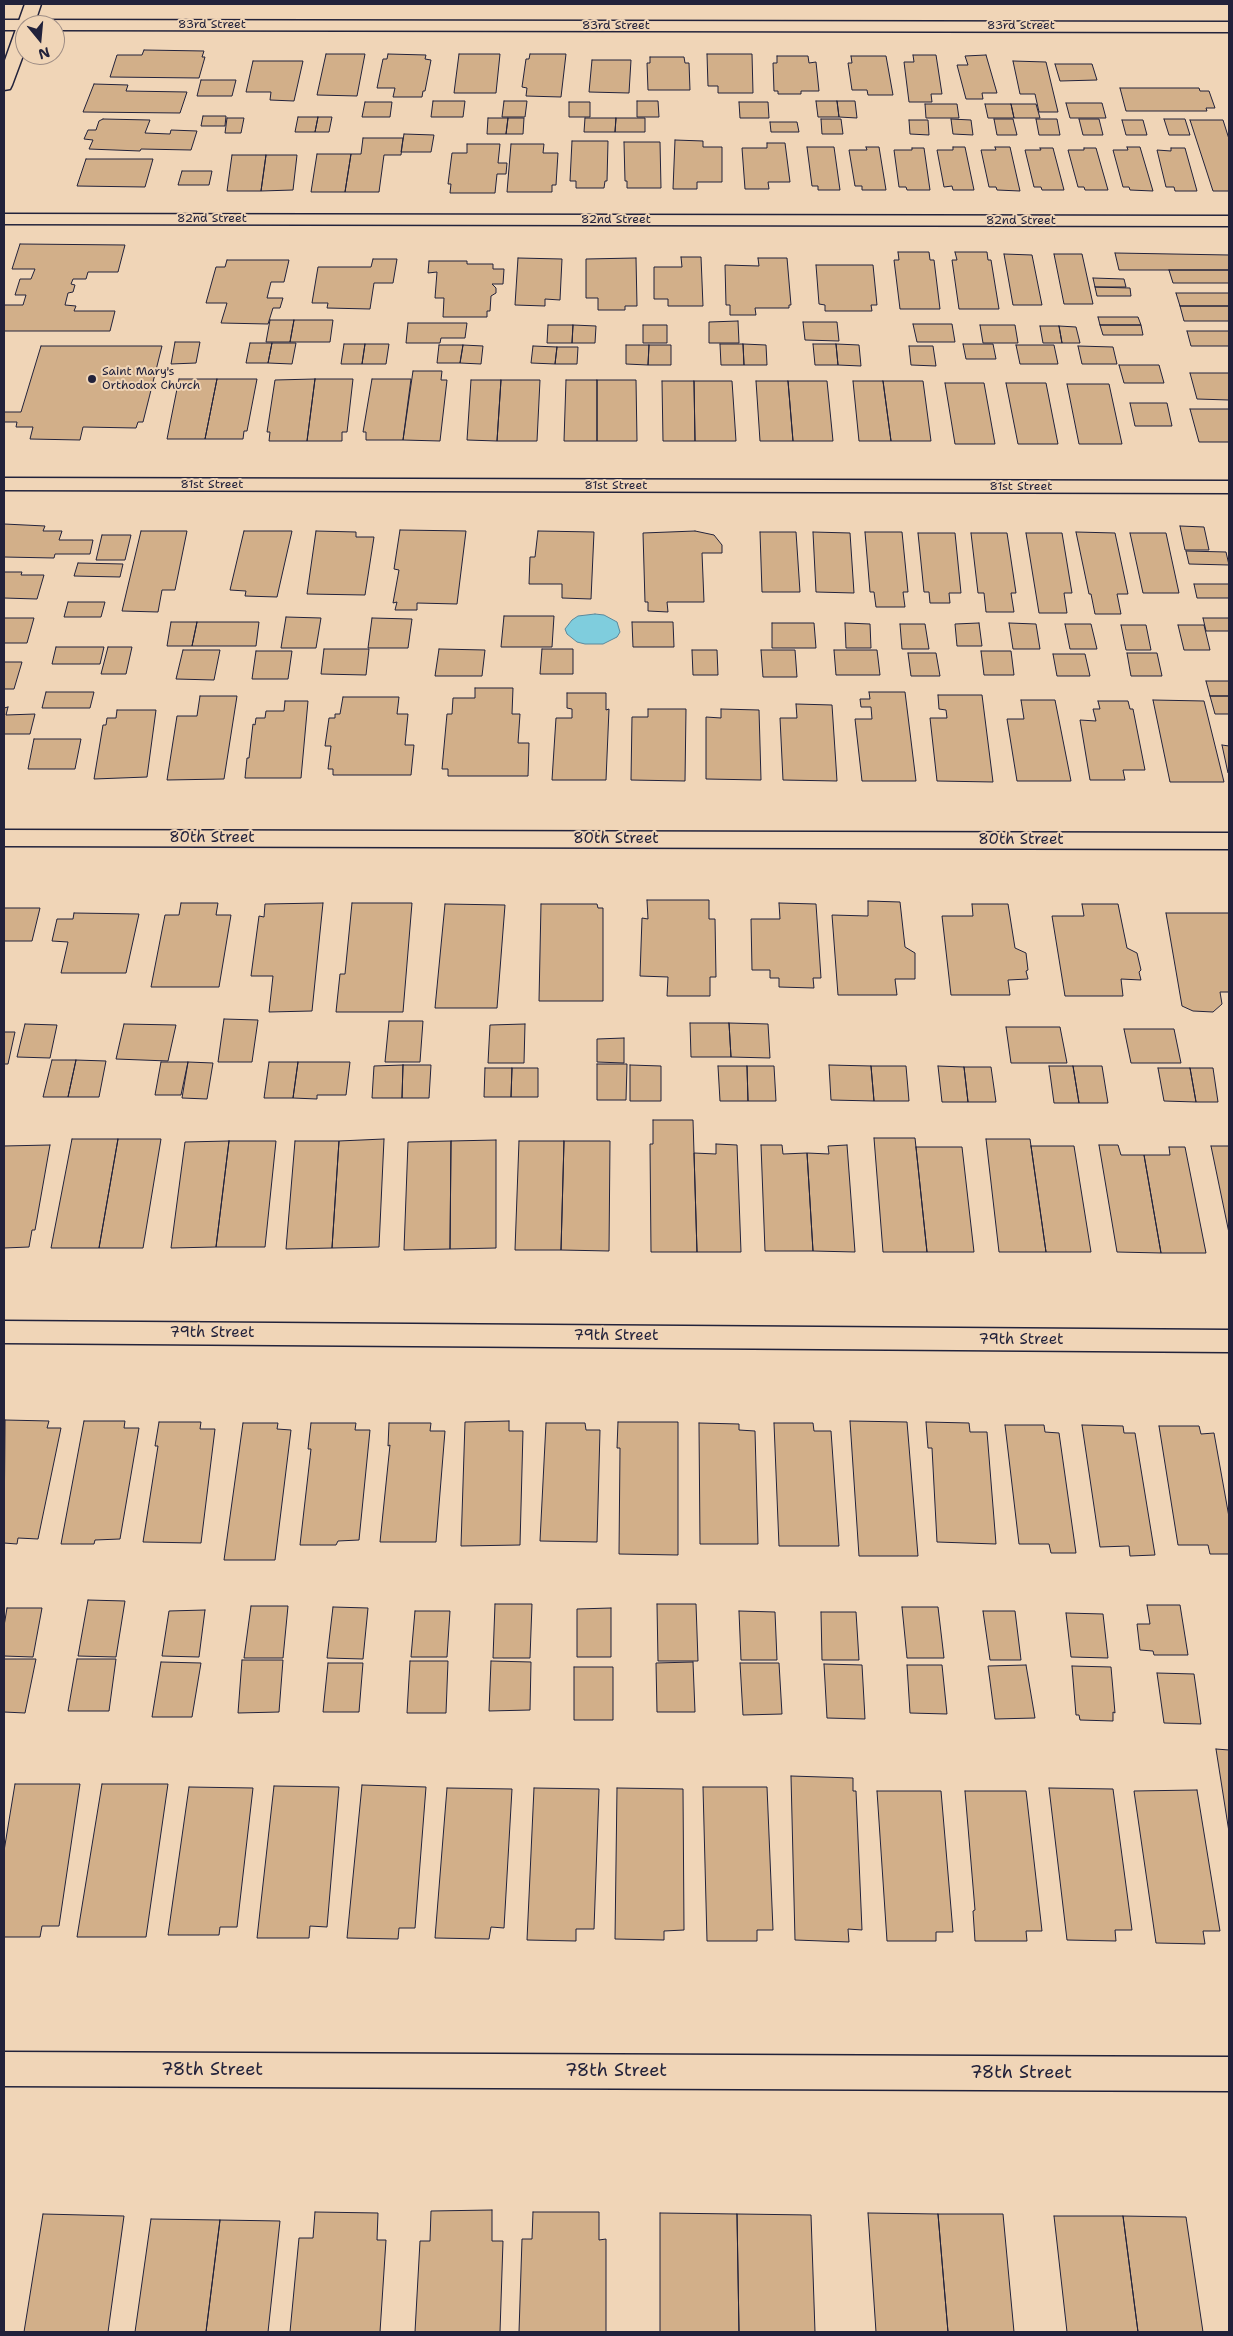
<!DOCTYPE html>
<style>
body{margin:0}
#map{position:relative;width:1233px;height:2336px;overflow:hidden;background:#f0d5b7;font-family:"Shantell Sans",sans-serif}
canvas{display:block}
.frame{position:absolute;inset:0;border:5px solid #22223b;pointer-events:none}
.north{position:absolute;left:15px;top:15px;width:50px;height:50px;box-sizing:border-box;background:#f0d5b7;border:1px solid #9e8d85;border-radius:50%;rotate:163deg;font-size:14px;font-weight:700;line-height:20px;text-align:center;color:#22223b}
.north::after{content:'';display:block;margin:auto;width:18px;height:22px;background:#22223b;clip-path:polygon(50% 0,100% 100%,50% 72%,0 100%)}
</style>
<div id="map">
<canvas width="1233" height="2336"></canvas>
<div class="frame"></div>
<div class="north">N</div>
</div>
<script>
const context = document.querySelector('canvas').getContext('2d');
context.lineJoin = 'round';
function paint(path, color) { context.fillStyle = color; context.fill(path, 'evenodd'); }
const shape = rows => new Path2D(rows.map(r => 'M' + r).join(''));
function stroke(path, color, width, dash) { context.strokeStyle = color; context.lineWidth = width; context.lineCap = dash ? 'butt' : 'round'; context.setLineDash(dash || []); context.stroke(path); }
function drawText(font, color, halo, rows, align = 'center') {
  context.font = font + ' "Shantell Sans",sans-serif'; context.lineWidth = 4; context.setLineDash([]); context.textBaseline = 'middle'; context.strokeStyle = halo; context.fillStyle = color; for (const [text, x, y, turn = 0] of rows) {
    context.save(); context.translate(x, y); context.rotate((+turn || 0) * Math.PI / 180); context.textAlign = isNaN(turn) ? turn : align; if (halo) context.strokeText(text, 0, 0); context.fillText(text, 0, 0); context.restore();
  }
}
const water = shape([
 [595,614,604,615,617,622,620,632,617,637,603,644,585,644,577,642,567,634,565,629,572,620,578,616,595,614]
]);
paint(water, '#7fcddd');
stroke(water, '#5a899c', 1);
const building = shape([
 [144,50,204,51,202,57,205,57,199,78,110,77,117,55,142,55,144,50],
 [326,54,365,54,357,96,317,95,326,54],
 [388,54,426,55,425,59,431,60,425,91,423,91,422,97,393,97,395,88,377,88,383,59,387,59,388,54],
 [459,54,500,54,496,93,454,93,459,54],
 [530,54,566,54,561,97,526,96,527,88,522,87,526,59,529,59,530,54],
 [707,54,752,54,753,93,718,93,718,86,708,86,707,54],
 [913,55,936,55,942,94,931,94,932,102,909,102,904,62,914,62,913,55],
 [986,55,997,93,982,93,983,99,966,99,957,65,968,65,965,56,986,55],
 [777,56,808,56,809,63,816,62,819,91,801,91,801,94,778,94,778,91,774,91,773,63,777,63,777,56],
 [851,56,886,56,893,95,868,95,867,90,852,90,848,63,852,63,851,56],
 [650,57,684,57,685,63,689,63,690,90,648,90,647,63,650,63,650,57],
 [592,60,631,60,629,93,589,92,592,60],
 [253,61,303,61,294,101,270,100,271,92,246,92,253,61],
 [1013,61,1046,62,1058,112,1039,112,1035,94,1020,94,1013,61],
 [1055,64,1092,64,1097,80,1060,81,1055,64],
 [201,80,236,80,232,96,197,96,201,80],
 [94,84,128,85,126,91,187,92,180,113,83,112,94,84],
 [1120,88,1199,88,1200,91,1209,91,1215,108,1206,108,1207,111,1126,111,1120,88],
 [433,101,465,101,463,117,431,117,433,101],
 [504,101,527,101,525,117,502,117,504,101],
 [637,101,658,101,659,117,637,117,637,101],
 [816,101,837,101,839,117,818,117,816,101],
 [837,101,855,101,857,118,839,117,837,101],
 [365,102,392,102,390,117,362,117,365,102],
 [569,102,590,102,590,117,569,117,569,102],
 [739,102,768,102,769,118,740,118,739,102],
 [1066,103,1102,103,1106,118,1070,118,1066,103],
 [925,104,957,104,959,118,926,118,925,104],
 [985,104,1011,104,1014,118,988,118,985,104],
 [1011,104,1036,104,1040,118,1014,118,1011,104],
 [203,116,226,116,225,126,201,126,203,116],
 [298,117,318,117,315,132,295,132,298,117],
 [318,117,332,117,329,132,315,132,318,117],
 [227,118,244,118,241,133,225,133,227,118],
 [488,118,508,118,506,134,487,134,488,118],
 [508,118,524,118,523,134,506,134,508,118],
 [585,118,616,118,615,132,584,132,585,118],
 [616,118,645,118,645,132,615,132,616,118],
 [103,119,150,120,145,133,170,134,171,130,197,131,191,150,141,149,140,151,89,149,93,140,84,139,88,130,96,130,99,121,103,119],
 [821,119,841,119,843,134,822,134,821,119],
 [951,119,971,120,973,135,953,134,951,119],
 [994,119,1013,119,1017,135,997,135,994,119],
 [1036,119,1057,119,1060,135,1039,135,1036,119],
 [1079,119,1099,119,1103,135,1083,135,1079,119],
 [1164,119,1185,119,1190,135,1169,135,1164,119],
 [909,120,928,120,929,135,910,134,909,120],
 [1122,120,1143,120,1147,135,1126,135,1122,120],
 [1190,120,1223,120,1229,139,1229,191,1213,191,1190,120],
 [770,122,797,122,799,132,771,132,770,122],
 [404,134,434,135,431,152,401,152,404,134],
 [363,138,403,138,401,155,384,155,379,192,345,192,351,154,361,154,363,138],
 [675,140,703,141,703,147,722,147,722,182,697,182,697,189,673,189,675,140],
 [572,141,608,141,607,181,605,181,604,188,576,188,576,181,570,181,572,141],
 [624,142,660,142,661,188,627,188,627,181,625,181,624,142],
 [767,143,785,143,790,182,768,182,769,189,745,189,742,148,767,148,767,143],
 [467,144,500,144,498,163,507,163,506,174,497,174,495,193,450,193,451,184,448,184,452,153,467,153,467,144],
 [511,144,544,144,543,153,558,153,556,185,552,185,552,192,507,192,511,144],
 [807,147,834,147,840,190,818,190,818,186,812,186,807,147],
 [866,147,879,147,886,190,862,190,862,186,855,186,849,150,867,150,866,147],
 [953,147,965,147,974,190,953,190,952,186,944,187,937,150,953,150,953,147],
 [995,147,1010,147,1020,191,997,190,996,187,989,187,981,150,996,150,995,147],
 [1127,147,1140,147,1153,191,1130,190,1129,187,1123,187,1113,150,1128,150,1127,147],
 [912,148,924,148,930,190,907,190,906,187,899,187,894,150,912,150,912,148],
 [1040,148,1053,148,1064,190,1042,190,1041,187,1034,187,1025,150,1041,150,1040,148],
 [1084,148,1096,148,1108,190,1085,190,1084,187,1078,187,1068,150,1084,150,1084,148],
 [1171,148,1185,148,1197,191,1175,191,1174,187,1166,187,1157,150,1171,151,1171,148],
 [317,154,351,154,345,192,311,192,317,154],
 [232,155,266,155,261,191,227,191,232,155],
 [266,155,297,155,293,190,261,191,266,155],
 [86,159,153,159,145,187,77,186,86,159],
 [182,171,212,171,209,185,178,185,182,171],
 [20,244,125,245,118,272,88,272,86,279,73,279,71,284,75,285,73,292,68,293,65,305,76,306,74,311,115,311,110,331,4,331,4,305,23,305,26,295,15,295,20,279,31,279,35,269,12,269,20,244],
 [898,252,929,252,930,260,934,260,940,309,900,309,894,260,899,260,898,252],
 [955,252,987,252,988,260,991,260,999,309,959,309,952,260,957,260,955,252],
 [1115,253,1229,255,1229,270,1119,270,1115,253],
 [1004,254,1032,255,1042,305,1013,305,1004,254],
 [1054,254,1082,254,1093,304,1064,304,1054,254],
 [681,257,701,257,703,306,668,306,668,299,654,299,654,267,682,267,681,257],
 [518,258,562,259,560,300,545,299,545,306,515,305,518,258],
 [636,258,637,306,625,306,625,310,598,310,598,298,586,298,586,259,636,258],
 [758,258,787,258,791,305,789,305,789,308,755,308,756,315,730,315,730,305,726,305,725,265,759,266,758,258],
 [373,259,397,259,393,283,374,283,370,309,327,308,328,303,312,303,318,267,371,267,373,259],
 [227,260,289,260,284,282,271,282,267,298,283,298,280,308,273,308,268,324,221,323,227,303,206,303,216,267,225,267,227,260],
 [429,261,467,261,467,264,493,264,493,269,504,269,503,284,492,284,496,288,496,293,491,296,490,311,487,311,487,317,443,317,444,298,435,298,437,272,428,273,429,261],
 [816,265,873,265,877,305,871,305,872,311,825,311,825,305,819,304,816,265],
 [1169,270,1229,270,1229,283,1173,283,1169,270],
 [1093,278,1124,279,1126,287,1095,287,1093,278],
 [1095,287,1130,288,1131,296,1097,296,1095,287],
 [1176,293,1229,293,1229,306,1180,306,1176,293],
 [1180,306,1229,306,1229,321,1184,321,1180,306],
 [1098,317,1138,317,1141,325,1100,325,1098,317],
 [270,320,294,320,290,342,266,342,270,320],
 [294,320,333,320,330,342,290,342,294,320],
 [738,321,739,343,709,343,709,322,738,321],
 [803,322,837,322,839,341,805,340,803,322],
 [408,323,467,323,465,338,441,338,440,343,406,343,408,323],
 [913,324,952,324,955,342,917,342,913,324],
 [548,325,573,325,572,343,547,343,548,325],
 [573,325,596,326,595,343,572,343,573,325],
 [643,325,667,325,667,343,643,343,643,325],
 [980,325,1015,325,1018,343,983,343,980,325],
 [1100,325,1141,325,1143,335,1103,335,1100,325],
 [1040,326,1059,326,1062,343,1043,343,1040,326],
 [1059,326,1076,327,1080,343,1062,343,1059,326],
 [1187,331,1229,331,1229,346,1191,346,1187,331],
 [175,342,200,342,196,363,171,364,175,342],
 [250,343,272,343,268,363,246,363,250,343],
 [272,343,296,343,292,364,268,363,272,343],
 [344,344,365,344,362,364,341,364,344,344],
 [365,344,389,344,386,364,362,364,365,344],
 [720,344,743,344,744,365,721,365,720,344],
 [743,344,766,345,767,365,744,365,743,344],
 [813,344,836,344,838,365,815,365,813,344],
 [836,344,859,345,861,366,838,365,836,344],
 [963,344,993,344,996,359,966,359,963,344],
 [439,345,463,345,460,363,437,363,439,345],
 [463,345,483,346,481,364,460,363,463,345],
 [626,345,649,345,648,365,626,364,626,345],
 [649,345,671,345,671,365,648,365,649,345],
 [1016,345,1054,345,1058,364,1020,364,1016,345],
 [41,346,162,346,143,422,138,422,136,428,83,427,80,440,30,439,33,427,16,427,17,422,4,422,4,412,21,412,41,346],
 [533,346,557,347,555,364,531,363,533,346],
 [909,346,933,346,936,366,911,365,909,346],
 [1078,346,1113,347,1117,364,1082,364,1078,346],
 [557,347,578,347,577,364,555,364,557,347],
 [1119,365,1159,365,1164,383,1124,383,1119,365],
 [413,371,442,371,441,380,447,380,440,441,403,440,413,371],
 [1190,373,1229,373,1229,400,1197,399,1190,373],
 [179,379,217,379,205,439,167,439,179,379],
 [217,379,257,379,247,431,244,431,243,439,205,439,217,379],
 [315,379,353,379,347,432,342,432,342,441,307,441,315,379],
 [315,379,307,441,269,441,270,432,267,432,275,380,315,379],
 [372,379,411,379,403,440,366,440,366,432,363,432,372,379],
 [471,380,501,380,497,441,467,440,471,380],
 [501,380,540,380,537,441,497,441,501,380],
 [566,380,597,380,597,441,564,441,566,380],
 [597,380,636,380,637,441,597,441,597,380],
 [662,381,694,381,695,441,663,441,662,381],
 [694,381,732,381,736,441,695,441,694,381],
 [756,381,788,381,793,441,760,441,756,381],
 [788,381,827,381,833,441,793,441,788,381],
 [853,381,883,381,891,441,859,441,853,381],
 [883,381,923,381,931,441,891,441,883,381],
 [945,383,984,383,995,444,955,444,945,383],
 [1006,383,1046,383,1058,444,1018,444,1006,383],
 [1067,384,1109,384,1122,444,1079,444,1067,384],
 [1130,403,1167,403,1172,426,1135,426,1130,403],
 [1190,409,1229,409,1229,442,1199,442,1190,409],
 [4,524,45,526,43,531,62,531,59,540,93,540,90,554,55,554,54,558,4,557,4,524],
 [1180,526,1204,527,1209,550,1185,550,1180,526],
 [400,530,466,531,457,604,417,603,417,610,395,610,397,602,393,603,399,570,394,569,400,530],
 [141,531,187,531,175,590,162,590,158,612,122,611,141,531],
 [244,531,292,531,277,597,245,596,246,591,230,590,244,531],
 [316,531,356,532,356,537,374,537,365,595,307,594,316,531],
 [538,531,594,532,591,599,562,598,562,584,529,584,530,557,535,557,538,531],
 [695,531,714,535,722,545,722,553,702,553,704,602,667,602,668,612,648,611,648,602,645,602,643,533,695,531],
 [760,532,796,532,800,592,762,592,760,532],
 [813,532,850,533,854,593,816,592,813,532],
 [865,532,902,532,908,592,903,592,905,607,876,607,874,592,870,592,865,532],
 [1076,532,1115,533,1128,594,1117,594,1121,614,1095,614,1091,594,1089,594,1076,532],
 [918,533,955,533,961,593,949,593,950,603,930,603,929,592,924,592,918,533],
 [971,533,1007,533,1016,593,1011,593,1014,612,986,612,984,593,978,593,971,533],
 [1026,533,1062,533,1072,593,1064,593,1067,613,1039,613,1026,533],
 [1130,533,1166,533,1179,593,1143,593,1130,533],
 [102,535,131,535,125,560,96,560,102,535],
 [1186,551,1226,552,1229,565,1189,564,1186,551],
 [78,563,123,564,120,577,74,576,78,563],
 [4,572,22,572,21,575,44,575,37,599,4,598,4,572],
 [1194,584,1229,584,1229,598,1197,598,1194,584],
 [68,602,105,602,101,617,64,617,68,602],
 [504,616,554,616,552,647,501,647,504,616],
 [286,617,321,618,316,648,281,648,286,617],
 [4,618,34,618,27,643,4,643,4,618],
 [372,618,412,619,408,648,368,648,372,618],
 [1203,618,1229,618,1229,631,1206,631,1203,618],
 [171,622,197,622,192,646,167,646,171,622],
 [197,622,259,622,256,646,192,646,197,622],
 [632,622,673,622,674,647,633,647,632,622],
 [772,623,814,623,816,648,772,648,772,623],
 [845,623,870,624,871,648,846,648,845,623],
 [979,623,982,646,957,646,955,624,979,623],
 [1009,623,1036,624,1040,649,1013,649,1009,623],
 [900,624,925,624,929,649,902,649,900,624],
 [1065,624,1091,624,1097,649,1070,649,1065,624],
 [1121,625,1146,625,1151,650,1126,650,1121,625],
 [1178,625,1204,625,1210,650,1184,650,1178,625],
 [56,647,104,647,100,664,52,664,56,647],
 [108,647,132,647,126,674,101,674,108,647],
 [324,649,369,649,366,675,321,674,324,649],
 [439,649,485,650,482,676,435,676,439,649],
 [542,649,573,649,573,674,540,674,542,649],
 [183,650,220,650,214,680,176,679,183,650],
 [692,650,717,650,718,675,693,675,692,650],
 [761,650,795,650,797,677,763,677,761,650],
 [834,650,877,650,880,675,836,675,834,650],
 [256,651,292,651,288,679,252,679,256,651],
 [981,651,1011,651,1014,675,984,675,981,651],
 [908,653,936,653,940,676,911,676,908,653],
 [1127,653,1157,653,1162,676,1131,676,1127,653],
 [1053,654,1085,654,1090,676,1057,676,1053,654],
 [4,662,22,662,14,689,4,689,4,662],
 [1206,681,1229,681,1229,696,1210,696,1206,681],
 [475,688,513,688,512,714,520,714,518,743,529,743,528,776,448,776,448,769,442,769,447,714,452,714,453,698,475,698,475,688],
 [46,692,94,692,90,708,42,708,46,692],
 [869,692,905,692,916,781,862,781,855,719,872,719,871,707,861,707,860,699,870,699,869,692],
 [567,693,606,693,606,710,609,709,606,780,552,780,556,718,572,718,572,709,567,708,567,693],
 [938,695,982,695,993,782,937,781,930,718,947,718,946,710,939,709,938,695],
 [200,696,237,696,224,779,167,780,177,716,197,716,200,696],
 [1210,696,1229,696,1229,714,1215,714,1210,696],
 [343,697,399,697,397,714,408,714,405,745,414,745,411,775,333,775,333,769,328,769,331,746,325,746,329,718,335,718,335,714,340,714,343,697],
 [1021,700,1055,700,1071,781,1017,781,1007,719,1024,719,1021,700],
 [1153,700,1204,701,1224,782,1170,782,1153,700],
 [285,701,308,701,301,778,245,778,247,758,249,758,253,724,255,725,256,718,265,718,266,711,284,711,285,701],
 [1098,701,1128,701,1130,709,1133,709,1145,770,1123,770,1125,780,1090,780,1080,720,1096,721,1093,709,1100,709,1098,701],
 [796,704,832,705,837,781,783,780,780,718,797,718,796,704],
 [8,707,6,715,35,714,30,734,4,734,4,708,8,707],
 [648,709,686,709,685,781,631,780,632,717,648,717,648,709],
 [721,709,759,710,761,780,706,779,706,717,721,718,721,709],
 [117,710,156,710,147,777,94,779,103,725,106,725,107,718,116,718,117,710],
 [34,739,81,739,75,769,28,769,34,739],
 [1222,745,1229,746,1229,773,1228,773,1222,745],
 [647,900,709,900,709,919,715,919,716,977,710,977,710,996,667,996,668,977,640,976,642,918,648,919,647,900],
 [868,901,900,902,905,947,915,953,915,979,895,979,897,995,838,995,832,915,868,916,868,901],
 [181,903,218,903,216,915,231,915,219,987,151,987,165,915,179,915,181,903],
 [323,903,312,1011,269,1012,273,976,251,976,259,916,264,917,265,904,323,903],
 [352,903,412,903,403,1012,336,1012,340,974,345,974,352,903],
 [779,903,816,904,821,978,813,978,814,988,779,987,779,978,770,978,770,970,752,970,751,919,780,919,779,903],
 [445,904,505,905,497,1008,435,1008,445,904],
 [541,904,597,904,598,908,603,908,603,1001,539,1001,541,904],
 [972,904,1008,904,1015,948,1026,953,1028,970,1026,971,1028,979,1008,980,1010,995,951,995,942,916,973,916,972,904],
 [1082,904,1118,904,1127,948,1137,953,1141,970,1139,972,1141,980,1121,979,1123,996,1065,996,1052,916,1084,916,1082,904],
 [4,908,40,908,32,941,4,941,4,908],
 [74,913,139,914,126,973,61,973,68,942,52,941,57,919,73,919,74,913],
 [1166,913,1229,913,1229,992,1220,992,1222,1004,1213,1012,1193,1011,1182,1006,1166,913],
 [224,1019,258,1020,252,1062,218,1062,224,1019],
 [389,1021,423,1021,420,1062,385,1062,389,1021],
 [690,1023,729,1023,731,1057,691,1057,690,1023],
 [729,1023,768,1024,770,1058,731,1057,729,1023],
 [25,1024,57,1025,50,1058,17,1057,25,1024],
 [124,1024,176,1025,168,1061,116,1059,124,1024],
 [525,1024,524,1063,488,1063,490,1025,525,1024],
 [1006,1027,1060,1027,1067,1063,1011,1063,1006,1027],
 [1124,1029,1174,1029,1181,1063,1131,1063,1124,1029],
 [4,1032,15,1032,8,1064,4,1064,4,1032],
 [624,1038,624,1063,597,1062,597,1039,624,1038],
 [52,1060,76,1060,68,1097,43,1097,52,1060],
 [76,1060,106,1061,99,1097,68,1097,76,1060],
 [161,1062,188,1062,181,1095,155,1095,161,1062],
 [188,1062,213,1063,207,1099,182,1098,188,1062],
 [269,1062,298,1062,293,1098,264,1098,269,1062],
 [298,1062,350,1062,346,1095,317,1095,317,1099,293,1098,298,1062],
 [597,1064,627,1064,626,1100,597,1100,597,1064],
 [403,1065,431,1065,429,1098,402,1098,403,1065],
 [403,1065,402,1098,372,1098,374,1066,403,1065],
 [630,1065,661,1066,661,1101,630,1101,630,1065],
 [829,1065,871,1066,874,1101,831,1100,829,1065],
 [718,1066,747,1066,748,1101,720,1101,718,1066],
 [747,1066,774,1066,776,1101,748,1101,747,1066],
 [871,1066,906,1066,909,1101,874,1101,871,1066],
 [938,1066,964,1067,968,1102,942,1102,938,1066],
 [1049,1066,1073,1066,1079,1103,1054,1103,1049,1066],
 [1073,1066,1102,1066,1108,1103,1079,1103,1073,1066],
 [964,1067,991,1067,996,1102,968,1102,964,1067],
 [485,1068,512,1068,511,1097,484,1097,485,1068],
 [512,1068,538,1068,538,1097,511,1097,512,1068],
 [1158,1068,1190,1068,1196,1102,1164,1101,1158,1068],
 [1190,1068,1213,1068,1218,1102,1196,1102,1190,1068],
 [653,1120,693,1120,697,1252,651,1252,650,1144,653,1144,653,1120],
 [874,1138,915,1138,927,1252,883,1252,874,1138],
 [72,1139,118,1139,99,1248,51,1248,72,1139],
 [118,1139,161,1139,143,1248,99,1248,118,1139],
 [384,1139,379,1247,332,1248,339,1141,384,1139],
 [986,1139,1030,1139,1046,1252,999,1252,986,1139],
 [496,1140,496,1248,450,1249,451,1141,496,1140],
 [229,1141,276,1141,265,1247,216,1247,229,1141],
 [229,1141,216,1247,171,1248,185,1142,229,1141],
 [295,1141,339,1141,332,1248,286,1249,295,1141],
 [451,1141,450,1249,404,1250,408,1142,451,1141],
 [519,1141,564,1141,561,1250,515,1250,519,1141],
 [564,1141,610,1141,609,1251,561,1250,564,1141],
 [716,1144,737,1145,741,1252,697,1252,694,1153,716,1154,716,1144],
 [50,1145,35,1230,32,1230,29,1247,4,1248,4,1146,50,1145],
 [761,1145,782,1145,783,1154,807,1153,813,1251,765,1251,761,1145],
 [847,1145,855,1252,813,1251,807,1153,829,1154,828,1146,847,1145],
 [1099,1145,1118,1145,1121,1155,1144,1155,1161,1253,1117,1252,1099,1145],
 [1031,1146,1074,1146,1091,1252,1046,1252,1031,1146],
 [1211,1146,1229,1146,1229,1233,1211,1146],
 [916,1147,962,1147,974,1252,927,1252,916,1147],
 [1169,1147,1185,1147,1206,1253,1161,1253,1144,1155,1170,1155,1169,1147],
 [5,1420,49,1421,47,1428,61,1428,38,1539,18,1538,17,1544,4,1543,5,1420],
 [84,1421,125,1421,124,1428,139,1428,120,1539,95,1540,94,1544,61,1544,84,1421],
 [509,1421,509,1431,523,1431,520,1545,461,1546,465,1422,509,1421],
 [850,1421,907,1422,918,1556,859,1556,850,1421],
 [159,1422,201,1422,200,1429,215,1429,201,1543,143,1542,158,1446,155,1446,159,1422],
 [618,1422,678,1422,678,1555,619,1554,620,1448,617,1448,618,1422],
 [926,1422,969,1423,970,1432,987,1432,996,1544,937,1542,932,1448,928,1448,926,1422],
 [243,1423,278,1423,277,1429,291,1430,275,1560,224,1560,243,1423],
 [311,1423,356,1423,355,1430,370,1430,359,1540,338,1541,336,1545,300,1545,311,1449,308,1449,311,1423],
 [389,1423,431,1423,430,1431,445,1431,436,1542,380,1542,390,1445,388,1446,389,1423],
 [546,1423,585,1423,586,1430,600,1430,597,1542,540,1541,546,1423],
 [699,1423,739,1424,739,1430,755,1431,758,1544,700,1544,699,1423],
 [774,1423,813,1423,814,1431,831,1431,839,1546,779,1546,774,1423],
 [1005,1425,1044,1425,1045,1432,1059,1433,1076,1553,1051,1553,1049,1544,1019,1544,1005,1425],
 [1082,1425,1123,1426,1124,1433,1135,1433,1155,1555,1130,1556,1129,1546,1100,1547,1082,1425],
 [1159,1426,1199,1426,1201,1434,1214,1433,1229,1517,1229,1554,1210,1554,1208,1545,1178,1545,1159,1426],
 [88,1600,125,1601,116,1657,78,1656,88,1600],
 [495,1604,532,1604,530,1658,493,1658,495,1604],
 [657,1604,696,1604,698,1661,658,1661,657,1604],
 [1147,1605,1180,1605,1188,1655,1154,1655,1153,1651,1140,1650,1137,1624,1150,1624,1147,1605],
 [251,1606,288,1606,283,1658,244,1658,251,1606],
 [333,1607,368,1608,363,1659,327,1658,333,1607],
 [902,1607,938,1607,944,1658,907,1658,902,1607],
 [7,1608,42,1608,33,1657,4,1656,4,1626,7,1608],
 [611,1608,611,1657,577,1657,577,1609,611,1608],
 [205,1610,199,1657,162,1656,169,1611,205,1610],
 [415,1611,450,1611,447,1657,411,1657,415,1611],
 [739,1611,775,1612,777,1660,741,1660,739,1611],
 [983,1611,1015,1611,1021,1660,990,1660,983,1611],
 [821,1612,856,1612,859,1660,822,1660,821,1612],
 [1066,1613,1103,1614,1108,1658,1071,1657,1066,1613],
 [4,1659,36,1659,25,1713,4,1712,4,1659],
 [77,1659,116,1659,109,1711,68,1711,77,1659],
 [242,1660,283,1660,279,1712,238,1713,242,1660],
 [410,1661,448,1661,446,1713,407,1713,410,1661],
 [491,1661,531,1662,530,1710,489,1711,491,1661],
 [161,1662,201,1663,192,1717,152,1717,161,1662],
 [693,1662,695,1712,657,1712,656,1663,693,1662],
 [328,1663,363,1663,359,1712,323,1712,328,1663],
 [740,1663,779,1663,782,1714,743,1715,740,1663],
 [824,1664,862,1665,865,1719,827,1718,824,1664],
 [907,1665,942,1665,947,1714,910,1713,907,1665],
 [1026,1665,1035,1718,995,1719,988,1666,1026,1665],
 [1072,1666,1111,1667,1115,1713,1113,1712,1113,1721,1080,1720,1079,1715,1076,1715,1072,1666],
 [574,1667,613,1667,613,1720,574,1720,574,1667],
 [1157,1673,1194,1674,1201,1724,1164,1723,1157,1673],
 [1216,1749,1229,1750,1229,1832,1216,1749],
 [791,1776,853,1778,853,1791,856,1791,862,1930,848,1929,849,1942,795,1940,791,1776],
 [15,1784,80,1784,59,1926,42,1926,40,1937,4,1937,4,1851,15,1784],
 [102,1784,168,1784,146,1937,77,1937,102,1784],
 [362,1785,426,1787,415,1928,399,1928,398,1939,347,1938,362,1785],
 [274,1786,339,1787,327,1927,310,1926,309,1938,257,1938,274,1786],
 [189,1787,253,1788,237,1927,220,1927,219,1935,168,1935,189,1787],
 [703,1787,767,1787,773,1930,757,1930,757,1941,707,1941,703,1787],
 [447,1788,512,1789,504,1928,491,1927,489,1939,435,1938,447,1788],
 [534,1788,599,1789,594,1929,576,1929,576,1941,527,1940,534,1788],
 [617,1788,683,1789,684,1930,664,1931,664,1940,615,1939,617,1788],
 [1049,1788,1113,1789,1132,1930,1115,1930,1116,1941,1067,1940,1049,1788],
 [1197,1790,1220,1931,1203,1931,1205,1944,1156,1943,1134,1791,1197,1790],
 [877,1791,941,1791,953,1932,936,1932,936,1941,887,1941,877,1791],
 [965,1791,1026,1791,1042,1931,1026,1931,1027,1941,975,1941,973,1911,975,1910,965,1791],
 [492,2210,492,2241,503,2241,500,2332,415,2332,420,2241,430,2241,431,2211,492,2210],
 [315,2212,378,2213,377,2240,386,2240,380,2332,290,2332,299,2238,313,2238,315,2212],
 [533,2212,599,2212,599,2240,606,2239,606,2332,519,2332,522,2239,532,2239,533,2212],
 [660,2213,737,2214,739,2332,660,2332,660,2213],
 [868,2213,938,2214,948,2332,876,2332,868,2213],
 [43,2214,124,2216,108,2332,24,2332,43,2214],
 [737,2214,811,2215,815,2332,739,2332,737,2214],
 [938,2214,1003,2214,1014,2332,948,2332,938,2214],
 [1054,2216,1123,2216,1138,2332,1067,2332,1054,2216],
 [1123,2216,1186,2217,1203,2332,1138,2332,1123,2216],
 [151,2219,220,2220,206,2332,135,2332,151,2219],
 [220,2220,280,2221,268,2332,206,2332,220,2220]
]);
paint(building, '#d2af89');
stroke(building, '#22223b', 1);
const minor = shape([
 [4,20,1229,22,1229,32,55,30,55,25,25,25,25,30,4,30,4,20],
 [4,214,1229,216,1229,226,4,224,4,214],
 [4,478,1229,481,1229,493,4,490,4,478],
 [4,830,1229,833,1229,849,4,846,4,830],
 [4,1321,1229,1330,1229,1352,4,1343,4,1321],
 [4,2052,1229,2057,1229,2091,4,2086,4,2052]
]);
const tertiary = shape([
 [25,4,41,4,34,25,25,25,25,50,12,85,10,89,4,90,4,63,25,4]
]);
stroke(minor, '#22223b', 3);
stroke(tertiary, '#22223b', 3);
paint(minor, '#f0d5b7');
paint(tertiary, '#f0d5b7');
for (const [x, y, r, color] of [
 [92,379,5,"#22223b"]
]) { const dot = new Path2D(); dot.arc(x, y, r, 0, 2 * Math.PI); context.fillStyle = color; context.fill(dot); stroke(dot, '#f0d5b7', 2); }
drawText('12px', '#22223b', '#f0d5b7', [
 ["83rd Street",212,25],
 ["83rd Street",616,26],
 ["83rd Street",1021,26],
 ["82nd Street",212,219],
 ["82nd Street",616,220],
 ["82nd Street",1021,221],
 ["81st Street",212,485],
 ["81st Street",616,486],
 ["81st Street",1021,487]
]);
drawText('12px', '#22223b', '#f0d5b7', [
 ["Saint Mary's",102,372],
 ["Orthodox Church",102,386]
], 'left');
drawText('15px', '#22223b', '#f0d5b7', [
 ["80th Street",212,838],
 ["80th Street",616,839],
 ["80th Street",1021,840],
 ["79th Street",212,1333],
 ["79th Street",616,1336],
 ["79th Street",1021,1340]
]);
drawText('18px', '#22223b', '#f0d5b7', [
 ["78th Street",212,2070],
 ["78th Street",616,2071],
 ["78th Street",1021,2073]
]);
</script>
